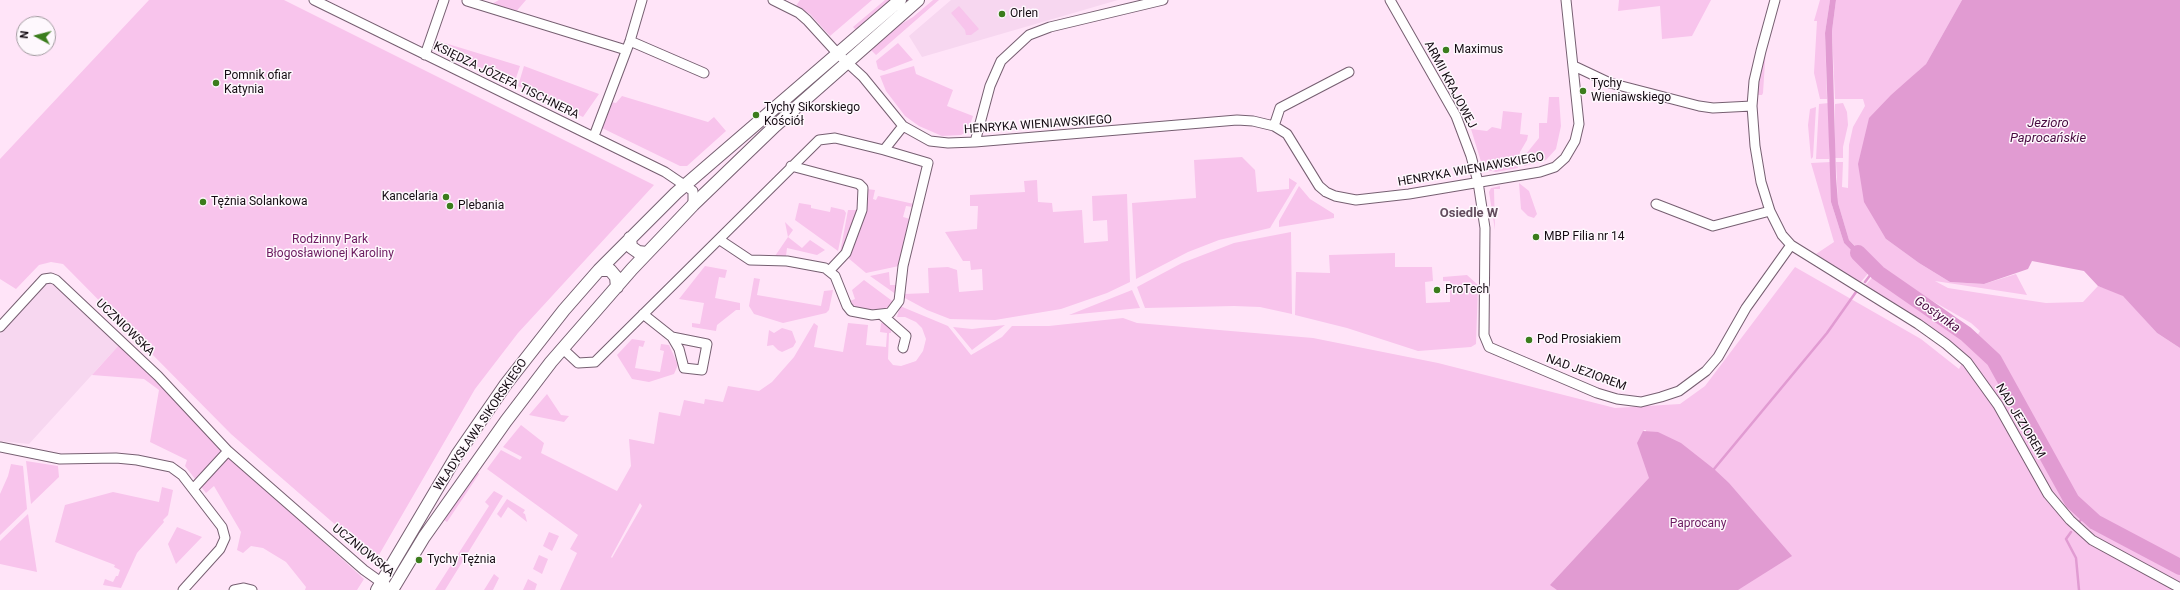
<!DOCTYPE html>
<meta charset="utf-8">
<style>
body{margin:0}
#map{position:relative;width:2180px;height:590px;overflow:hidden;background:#ffe4f8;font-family:Roboto,sans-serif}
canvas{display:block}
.north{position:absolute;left:16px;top:16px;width:40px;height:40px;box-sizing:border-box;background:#fef8fd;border:1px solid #a19a9f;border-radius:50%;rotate:277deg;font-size:11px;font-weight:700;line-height:16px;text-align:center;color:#150c13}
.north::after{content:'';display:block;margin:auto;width:14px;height:18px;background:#3b7c1c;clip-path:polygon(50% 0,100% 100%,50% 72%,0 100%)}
</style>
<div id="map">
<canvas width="2180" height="590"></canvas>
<div class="north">N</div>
</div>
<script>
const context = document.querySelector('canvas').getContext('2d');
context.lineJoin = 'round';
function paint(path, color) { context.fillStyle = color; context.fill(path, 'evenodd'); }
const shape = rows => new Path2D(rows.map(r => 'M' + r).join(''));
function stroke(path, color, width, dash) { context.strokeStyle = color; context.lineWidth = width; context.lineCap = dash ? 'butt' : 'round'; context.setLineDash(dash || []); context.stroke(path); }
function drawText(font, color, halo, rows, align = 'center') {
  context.font = font + ' Roboto,sans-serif'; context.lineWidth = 3; context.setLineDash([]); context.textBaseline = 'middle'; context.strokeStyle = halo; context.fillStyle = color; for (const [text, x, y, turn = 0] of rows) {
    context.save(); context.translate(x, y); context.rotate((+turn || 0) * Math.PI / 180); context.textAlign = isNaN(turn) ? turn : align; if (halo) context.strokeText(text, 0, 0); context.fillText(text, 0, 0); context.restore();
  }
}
paint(shape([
 [951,0,1118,0,922,57,909,36],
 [53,283,120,344,29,444,0,441,0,334,45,284]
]), '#f7d7f0');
paint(shape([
 [149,0,284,0,654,185,518,333,475,389,376,560,231,434,63,264,51,262,39,265,16,289,0,279,0,159],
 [499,0,526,0,514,14,488,6],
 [800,0,872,0,830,36,810,14,796,6],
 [885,0,893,0,857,31,853,27],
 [933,0,939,0,876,55,870,49,888,32,913,17],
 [1619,0,1711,0,1692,36,1662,39,1660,6,1618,11],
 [1820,0,1830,0,1825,33,1827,99,1820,99,1814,73,1817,21,1814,21],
 [1836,0,1962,0,1926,64,1914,75,1886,239,1919,263,1950,282,1984,284,2016,274,2027,295,1935,281,1948,288,1986,294,2046,303,2083,302,2098,286,2104,288,2114,276,2133,306,2157,333,2180,348,2180,590,560,590,577,553,570,549,578,535,487,469,501,450,520,460,522,457,503,447,521,425,544,443,541,453,617,491,631,466,629,439,654,444,659,412,680,416,684,400,704,404,705,399,723,402,728,386,759,391,772,382,794,357,814,323,818,326,814,347,843,352,848,323,868,325,866,345,886,347,887,333,880,332,881,323,892,324,891,333,889,333,888,359,893,365,901,366,916,361,923,351,926,339,922,328,916,322,905,317,897,317,900,306,948,326,971,355,1002,337,1012,326,1049,326,1123,318,1137,323,1313,338,1438,363,1615,408,1680,404,1705,386,1795,267,1921,339,1959,369,1966,355,1919,319,1865,286,1875,274,1881,282,1972,344,1980,331,1971,323,1882,272,1849,240,1838,203,1836,162,1843,162,1842,187,1848,188,1849,145,1853,127,1865,106,1863,99,1835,99,1832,31],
 [1644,430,1646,430,1647,466,1638,442],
 [640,503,642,506,612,558,611,557],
 [959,6,979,29,971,35,966,35,965,30,951,13],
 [435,40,520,66,514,84,433,45],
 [898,43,913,60,884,71,878,69,876,61],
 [1766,47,1763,93,1762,95,1756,95,1759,76],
 [524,66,599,94,583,117,518,86],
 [914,66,916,74,953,90,947,106,973,116,968,131,961,135,942,136,919,126,905,116,886,91,880,76],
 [622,96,708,122,714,117,726,131,687,166,680,166,602,128,611,102,616,103],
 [1549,97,1559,97,1561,126,1556,149,1546,160,1524,166,1526,154,1539,138,1539,123,1547,123],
 [1829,103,1829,159,1816,159,1819,104],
 [1843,103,1847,112,1848,125,1843,147,1843,158,1835,158,1835,104],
 [1816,107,1813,157,1811,159,1808,125,1810,109],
 [1503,111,1522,113,1520,134,1528,135,1527,140,1520,152,1518,168,1496,172,1487,170,1482,165,1471,129,1487,131,1492,127,1501,129],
 [1242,157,1255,170,1257,192,1289,189,1289,178,1297,183,1270,228,1219,240,1188,252,1136,279,1132,203,1196,198,1194,160],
 [1831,162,1831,202,1844,243,1871,270,1860,283,1816,254,1834,242,1811,163],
 [1037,180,1038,202,1052,203,1053,212,1082,210,1084,243,1108,241,1107,220,1093,221,1092,196,1127,194,1130,282,1107,293,1061,309,995,320,950,319,927,310,903,297,904,294,929,293,928,268,948,267,957,270,959,292,983,290,982,269,971,270,970,261,963,261,945,232,977,229,978,206,970,206,970,195,1025,192,1024,181],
 [1519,183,1529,191,1537,214,1534,218,1528,216,1521,209],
 [1299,186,1310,199,1334,214,1334,218,1279,227,1279,221],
 [1500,186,1500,189,1494,189,1495,230,1489,192,1491,188],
 [867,189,875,190,873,199,876,200,878,196,914,204,913,207,906,206,903,217,910,219,899,266,866,273,847,257,868,200],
 [799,203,811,205,811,208,830,212,831,207,844,210,846,213,838,251,795,220],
 [848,210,858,210,842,252,840,253],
 [785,222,793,230,788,237,802,248,810,240,825,250,817,255,787,248,786,256,775,256,788,237],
 [1291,232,1292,314,1260,307,1234,306,1145,308,1137,287,1182,263,1234,243],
 [1395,253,1395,267,1432,267,1433,281,1425,282,1426,303,1450,302,1450,281,1443,281,1443,277,1467,275,1478,285,1476,344,1471,347,1418,351,1347,328,1295,315,1296,272,1330,273,1329,255],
 [705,266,727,270,725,278,719,277,715,298,740,303,740,310,736,310,717,325,716,331,692,327,692,323,700,324,704,303,679,299],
 [889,272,890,285,899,285,897,295,870,276],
 [754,278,760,279,757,295,821,306,824,291,833,290,829,310,826,313,783,323,754,314,749,306],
 [864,280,895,303,887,308,874,310,860,309,852,305,850,301,855,299,852,290],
 [1132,290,1140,308,1069,315],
 [1005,325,972,350,953,327,972,329],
 [782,328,792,331,796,342,793,347,782,352,778,350,773,345,767,346,769,330,774,333],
 [632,339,645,341,643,347,639,346,635,368,660,372,664,351,660,350,661,344,669,345,678,365,674,374,649,382,632,379,617,355],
 [120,344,218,446,364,579,357,590,305,590,306,587,286,562,263,548,251,546,243,553,237,550,241,532,214,486,206,493,185,466,187,460,150,442,159,390,144,379,92,375],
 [547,394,561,415,569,416,564,422,529,415],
 [26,461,58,466,59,477,31,504],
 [11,464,23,466,27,509,0,535,0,494,8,476],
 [477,471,479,474,447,522,444,520,437,530],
 [162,487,173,490,168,515,163,520,164,522,137,553,121,588,103,585,105,579,113,582,116,576,118,576,120,570,114,567,115,565,55,542,65,505,113,492,159,502],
 [494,491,503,496,445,590,435,590,489,506,485,502],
 [507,499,525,510,523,513,525,514,527,522,508,507,501,518,497,514],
 [28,514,37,572,0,564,0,541],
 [177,527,202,537,176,564,168,544],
 [549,532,559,536,552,551,543,546],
 [539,555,548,559,542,574,533,569],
 [494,574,499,578,493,590,484,590],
 [528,579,537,584,535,590,523,590]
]), '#f8c4ec');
paint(shape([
 [1830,0,1836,0,1832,31,1836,177,1838,203,1849,240,1875,267,1871,270,1844,243,1831,202,1825,33],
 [1962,0,2180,0,2180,348,2157,333,2123,296,2098,286,2084,271,2032,261,2028,269,1984,284,1950,282,1919,263,1886,239,1864,202,1858,164,1869,118,1891,95,1926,64],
 [1643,431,1658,432,1681,443,1714,469,1729,483,1792,556,1738,590,1557,590,1550,585,1649,478,1637,443]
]), '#e19bd2');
stroke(shape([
 [1865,282,1874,270],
 [1714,469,1827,333,1856,292],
 [2079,522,2086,514],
 [2071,532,2066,539,2076,558,2079,590]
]), '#e19bd2', 2.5);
stroke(shape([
 [1858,253,1878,273,1966,334,1994,360,2072,501,2095,522,2180,567]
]), '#e19bd2', 16);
const minor = shape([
 [314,0,665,172,693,191,693,205],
 [773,0,799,13,807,20,838,54,863,77,903,126,930,141,948,143,975,142,1237,120,1253,121,1274,126,1287,134,1319,186,1326,192,1335,196,1356,200,1409,194,1540,172,1555,167,1565,158,1575,141,1579,124,1566,0],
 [1390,0,1456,116,1471,156,1478,182,1485,228,1484,335,1489,347,1597,393,1617,399,1641,402,1661,397,1679,391,1706,371,1718,357,1746,308,1791,245],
 [1775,0,1761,51,1754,81,1752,106,1755,146,1761,182,1770,211,1782,235,1791,245,1918,324,1946,344,1967,362,1998,405,2048,494,2070,520,2092,540,2180,588],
 [467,1,626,50],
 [630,41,704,73],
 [425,55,444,0],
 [1574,66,1610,83,1699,106,1713,108,1752,106],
 [1274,126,1280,108,1349,72],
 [594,136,630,41,642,0],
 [975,142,990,86,1001,61,1029,35,1050,27,1163,0],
 [791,166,859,184,863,188,862,210,846,253,830,270],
 [1656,204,1713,226,1770,211],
 [720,240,750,260,787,261,825,268,835,276,847,306,851,311,872,315,890,313,899,301,903,266,928,163,884,150],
 [643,314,672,337,679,349,684,368,702,370,707,344,672,337],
 [882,315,906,336,903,348],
 [0,327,44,279,51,278,56,280,158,376,228,451,364,570,392,590],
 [563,349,578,363,595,362,819,140,835,138,884,150,903,126],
 [0,447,60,459,116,458,137,460,171,467,182,475,222,527,225,538,220,549,183,590],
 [193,489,228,451],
 [234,590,244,588,252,590]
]);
const tertiary = shape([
 [630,238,631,247,638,252,647,253],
 [599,270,610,270,616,277,617,287],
 [377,590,457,455,506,384,564,310,599,270,676,193,900,0],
 [392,590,424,537,506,421,551,362,632,269,693,205,775,126,918,0]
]);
stroke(minor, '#765f71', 11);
stroke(tertiary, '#765f71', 14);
stroke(minor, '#fff', 9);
stroke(tertiary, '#fff', 12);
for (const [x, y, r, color] of [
 [1002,14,4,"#3b7c1c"],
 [1446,50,4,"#3b7c1c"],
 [216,83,4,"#3b7c1c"],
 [1583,91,4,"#3b7c1c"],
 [756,115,4,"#3b7c1c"],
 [446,197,4,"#3b7c1c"],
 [203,202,4,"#3b7c1c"],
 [450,206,4,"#3b7c1c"],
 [1536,237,4,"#3b7c1c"],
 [1437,290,4,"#3b7c1c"],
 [1529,340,4,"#3b7c1c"],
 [419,560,4,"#3b7c1c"]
]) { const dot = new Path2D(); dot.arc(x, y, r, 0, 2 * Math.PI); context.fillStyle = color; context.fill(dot); stroke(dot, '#fef8fd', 1.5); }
drawText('12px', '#150c13', '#fef8fd', [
 ["Orlen",1010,14],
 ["Maximus",1454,50],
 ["Pomnik ofiar",224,76],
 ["Katynia",224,90],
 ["Tychy",1591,84],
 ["Wieniawskiego",1591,98],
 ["Tychy Sikorskiego",764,108],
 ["Kościół",764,122],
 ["Kancelaria",438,197,"right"],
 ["Tężnia Solankowa",211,202],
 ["Plebania",458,206],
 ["MBP Filia nr 14",1544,237],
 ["ProTech",1445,290],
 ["Pod Prosiakiem",1537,340],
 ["Tychy Tężnia",427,560]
], 'left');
drawText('12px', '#150c13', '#fef8fd', [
 ["KSIĘDZA JÓZEFA TISCHNERA",506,81,26],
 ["ARMII KRAJOWEJ",1450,85,62],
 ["HENRYKA WIENIAWSKIEGO",1038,125,-4],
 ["HENRYKA WIENIAWSKIEGO",1471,170,-10],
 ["UCZNIOWSKA",125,328,44],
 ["NAD JEZIOREM",1586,373,20],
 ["NAD JEZIOREM",2020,421,59],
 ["WŁADYSŁAWA SIKORSKIEGO",481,425,-56],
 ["UCZNIOWSKA",363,551,39]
]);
drawText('12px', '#6b195f', '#fef8fd', [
 ["Rodzinny Park",330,240],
 ["Błogosławionej Karoliny",330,254],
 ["Paprocany",1698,524]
]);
drawText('italic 13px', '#490b41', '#fef8fd', [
 ["Jezioro",2048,124],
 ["Paprocańskie",2048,139],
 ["Gostynka",1937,315,35]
]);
drawText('bold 13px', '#634d5e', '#fef8fd', [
 ["Osiedle W",1469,214]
]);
</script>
